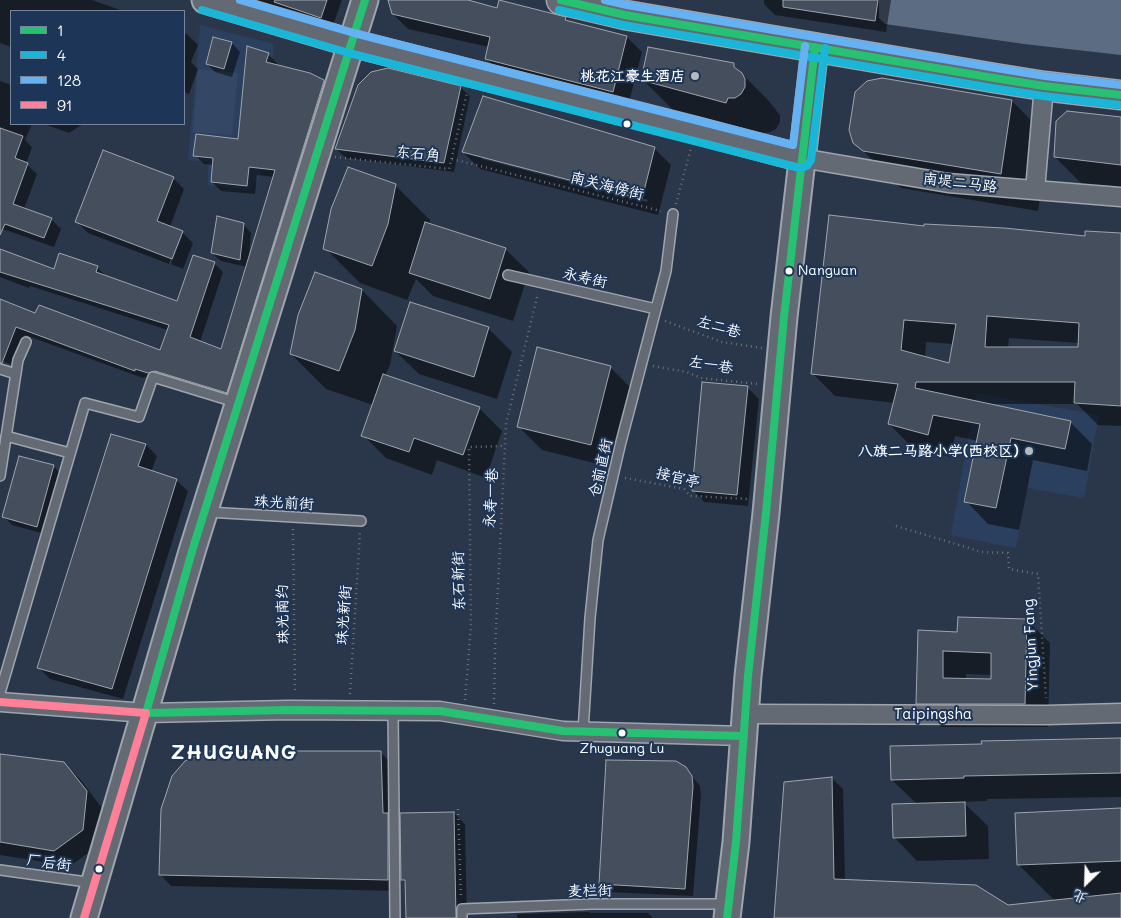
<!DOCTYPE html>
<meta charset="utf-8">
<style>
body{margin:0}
#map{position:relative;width:1121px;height:918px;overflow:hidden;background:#2a374a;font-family:Mali,"LXGW WenKai TC",sans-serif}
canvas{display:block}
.legend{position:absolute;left:10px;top:10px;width:175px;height:115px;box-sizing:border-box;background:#1d3557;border:1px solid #77869a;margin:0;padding:6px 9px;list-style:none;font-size:15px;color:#fff}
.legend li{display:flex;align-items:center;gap:10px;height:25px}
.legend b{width:25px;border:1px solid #77869a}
.north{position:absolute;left:1061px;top:858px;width:50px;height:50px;-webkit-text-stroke:4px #1d3557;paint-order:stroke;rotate:204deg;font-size:14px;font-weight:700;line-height:20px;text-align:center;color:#fff}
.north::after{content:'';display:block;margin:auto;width:18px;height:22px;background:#fff;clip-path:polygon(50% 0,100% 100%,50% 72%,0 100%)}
</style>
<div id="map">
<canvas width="1121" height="918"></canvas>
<ul class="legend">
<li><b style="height:6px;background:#26c172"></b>1</li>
<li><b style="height:6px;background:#1ab6d8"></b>4</li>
<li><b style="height:6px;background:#66b1f2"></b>128</li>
<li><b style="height:6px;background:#ff8098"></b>91</li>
</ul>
<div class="north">北</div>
</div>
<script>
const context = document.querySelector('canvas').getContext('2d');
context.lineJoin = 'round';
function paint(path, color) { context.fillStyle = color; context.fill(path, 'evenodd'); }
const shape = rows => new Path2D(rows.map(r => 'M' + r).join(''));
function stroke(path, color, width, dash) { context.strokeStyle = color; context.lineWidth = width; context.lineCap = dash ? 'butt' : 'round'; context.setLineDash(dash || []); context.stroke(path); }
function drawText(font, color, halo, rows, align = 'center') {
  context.font = font + ' Mali,"LXGW WenKai TC",sans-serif'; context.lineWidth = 4; context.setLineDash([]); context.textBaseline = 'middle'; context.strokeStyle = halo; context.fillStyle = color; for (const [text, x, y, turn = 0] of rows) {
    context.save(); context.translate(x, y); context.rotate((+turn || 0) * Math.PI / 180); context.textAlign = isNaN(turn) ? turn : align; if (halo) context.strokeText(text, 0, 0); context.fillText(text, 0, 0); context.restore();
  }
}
paint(shape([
 [200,25,274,44,263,170,251,191,208,185,208,162,188,160],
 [976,393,1099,415,1084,498,1027,488,1016,548,951,535]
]), '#2a405e');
paint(shape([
 [198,69,238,73,232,135,193,132]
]), '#344865');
paint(shape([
 [879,0,1121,0,1121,55,1024,44,885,24,879,18]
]), '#5c6d83');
paint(shape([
 [0,0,92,0,123,11,11,11,11,47,0,43],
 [248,0,342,0,332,28],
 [394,0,463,0,498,9,565,18,570,23,627,37,642,52,628,106,501,74,486,58,489,47,408,29,393,14],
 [764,0,891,0,886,32,775,15,764,4],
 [184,33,188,35,198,45,191,62,198,69,189,94,184,92],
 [214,38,232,43,240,52,232,77,215,72,207,64],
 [268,54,277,63,276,66,323,81,332,89,235,401,144,377,143,378,25,335,13,365,0,360,0,301,36,315,161,351,168,330,30,286,29,288,0,277,0,251,54,270,97,267,106,276,178,303,214,263,223,272,200,342,222,351,247,267,221,261,212,253,243,224,251,233,249,257,274,177,257,175,255,194,221,191,212,182,214,165,204,164,195,155,239,140],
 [733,65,768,100,780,115,780,122,776,129,770,132,763,133,761,137,678,115,643,80],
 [0,81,11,85,11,124,32,124,25,140,32,147,26,164,37,174,24,209,51,219,61,229,54,247,0,228],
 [460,87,470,96,454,172,346,158,336,149],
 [1012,101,1049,138,1038,211,901,188,854,142],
 [1121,118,1121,195,1090,192,1055,157],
 [44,124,83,124,69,133],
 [654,148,671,165,658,215,480,169,463,152],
 [482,156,648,200,647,202,482,159],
 [173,178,184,189,170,227,182,232,193,243,183,269,171,264,182,236,179,236,169,264,88,233,77,222],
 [395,185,430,220,429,225,505,249,529,272,513,321,433,296,416,279,407,300,360,283,325,248],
 [926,228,1086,237,1121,234,1121,426,1098,425,1077,404,990,404,1070,422,1092,444,1087,471,1033,460,1019,530,988,524,966,501,978,441,955,436,950,457,912,447,889,424,895,403,835,396,813,374],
 [1009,338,1079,343,1079,348,1008,348],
 [926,342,954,344,950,364,925,358],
 [362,290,397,326,390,365,385,376,479,408,502,431,486,478,437,460,432,475,386,458,363,435,373,405,326,389,291,354],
 [488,328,512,352,497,399,419,374,395,351],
 [610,367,633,390,614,468,542,450,518,426],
 [747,387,759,399,748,506,704,502,693,490],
 [146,445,157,456,151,472,176,480,188,491,123,699,50,679,39,668],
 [53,466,62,475,45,534,12,525,4,517],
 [1027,620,1050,643,1048,727,941,727,918,703,920,632,959,633],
 [966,674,992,675,992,681,966,680],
 [1121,739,1121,797,987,799,987,801,963,802,988,826,989,859,917,861,894,837,917,804,892,780],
 [380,752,392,764,393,820,399,825,399,891,171,886,160,874],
 [0,755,64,763,80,779,102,808,98,846,70,866,0,855],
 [685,768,700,786,701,796,693,896,609,892,600,884],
 [832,778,843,789,845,880,1008,906,1055,901,1019,865,1121,809,1121,918,775,918],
 [454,813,465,824,467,918,407,918,406,884,402,880],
 [588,912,590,913,648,913,653,918,517,918,517,914]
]), '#0007');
const building = shape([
 [275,0,327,0,321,18,274,2,275,0],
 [388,0,468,0,497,8,499,0,566,17,565,20,627,36,613,92,485,59,490,37,392,14,388,0],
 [783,0,878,0,875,21,783,7,783,0],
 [213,37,232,42,224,69,206,64,213,37],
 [247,46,269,53,266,62,310,73,324,80,324,81,227,393,155,371,148,373,135,369,135,371,16,327,2,363,0,363,0,299,35,313,39,305,160,350,169,325,0,272,0,249,54,269,59,253,98,266,96,272,177,301,193,255,215,262,190,337,221,349,275,170,249,167,247,186,211,182,213,158,193,156,196,134,238,139,247,46],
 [648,47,734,63,734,67,742,73,745,79,745,87,741,94,735,98,728,98,726,103,641,80,648,47],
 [388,68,461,86,444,163,335,149,358,85,371,72,388,68],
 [882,78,1012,100,1001,174,863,151,853,143,849,130,855,92,867,81,882,78],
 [483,96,655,147,642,199,462,152,483,96],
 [1067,111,1121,117,1121,165,1054,157,1056,121,1067,111],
 [0,128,23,136,15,158,28,163,13,204,52,218,44,238,5,224,0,235,0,128],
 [103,150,174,177,157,221,183,231,172,259,75,222,103,150],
 [348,167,396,184,388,224,372,266,323,249,331,209,348,167],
 [829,215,924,226,924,224,1004,228,1085,236,1085,231,1121,233,1121,406,1074,403,1075,382,916,382,915,388,1071,421,1065,449,1011,438,996,508,964,502,980,424,933,415,928,435,888,424,898,384,811,374,829,215],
 [987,316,1079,323,1078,347,985,347,987,316],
 [904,320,956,324,949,363,901,350,904,320],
 [217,216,244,223,240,260,211,253,217,216],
 [425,222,506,248,490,299,409,273,425,222],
 [315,272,362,289,355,330,339,371,290,354,298,315,315,272],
 [410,302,489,327,474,377,394,351,410,302],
 [537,347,611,366,591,445,517,427,537,347],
 [383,374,480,407,463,455,414,438,409,452,361,436,383,374],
 [702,382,748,386,737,495,692,491,702,382],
 [111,434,146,444,138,466,177,479,112,689,37,668,111,434],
 [19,456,54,465,37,527,2,517,19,456],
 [958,617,1027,619,1025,704,916,704,918,630,957,632,958,617],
 [943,651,991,653,991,679,943,678,943,651],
 [1121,738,1121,773,964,776,964,778,891,780,890,746,982,744,981,741,1121,738],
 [206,751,381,751,383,813,388,813,388,880,159,875,161,809,172,776,185,761,206,751],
 [0,754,64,762,87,791,83,830,54,851,0,842,0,754],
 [606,760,676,761,686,767,692,776,693,786,685,889,599,884,606,760],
 [832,777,834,879,976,885,1008,905,1121,893,1121,918,774,918,784,782,832,777],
 [965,802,966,836,893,838,892,804,965,802],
 [1121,808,1121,861,1017,865,1015,813,1121,808],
 [454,812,456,918,406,918,405,880,401,880,400,813,454,812]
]);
paint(building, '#444e5c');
stroke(building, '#9fa5ae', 1);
const lane = shape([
 [508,275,656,309],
 [0,369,16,374],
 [6,436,70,453],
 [0,476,18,360,26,342],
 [207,512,361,521],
 [0,693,85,403,139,417,153,377,238,403],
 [393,711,395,918],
 [583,732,590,618,598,540,621,442,666,271,673,214],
 [0,870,94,883],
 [462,918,462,909,592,904,728,904]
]);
const street = shape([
 [801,158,948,183,1121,197],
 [1035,190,1044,86],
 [0,702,146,713,288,710,440,711,563,731,744,736],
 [746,714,1047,715,1121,713]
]);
const secondary = shape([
 [205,0,351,43,695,130,801,158],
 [84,918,193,548,365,0],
 [727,918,736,842,748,676,766,513,784,317,815,47]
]);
const primary = shape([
 [561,0,625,15,994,78,1044,86,1121,95]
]);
stroke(lane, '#9fa5ae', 12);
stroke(street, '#9fa5ae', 21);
stroke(secondary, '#9fa5ae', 29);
stroke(primary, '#9fa5ae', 31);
stroke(shape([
 [335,157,449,169,467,93],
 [452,159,661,211],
 [676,204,691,148],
 [665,321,722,342,762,348],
 [653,366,687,372,701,378,758,384],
 [625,478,684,489,690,496,748,499],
 [896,526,982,552,1008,553,1009,569,1038,574,1046,698],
 [293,529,295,693],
 [350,694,360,532],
 [465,700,471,626,469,447,505,446],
 [494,704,495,649,506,424,538,293],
 [458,809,461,898]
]), '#6a727c', 2.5, [1, 4]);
stroke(lane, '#636a74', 9);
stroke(street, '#636a74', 18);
stroke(secondary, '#636a74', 25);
stroke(primary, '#636a74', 28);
stroke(shape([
 [365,0,193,548,146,713,288,710,440,711,563,731,744,736],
 [561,0,625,15,994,78,1044,86,1121,95],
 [727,918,736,842,748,676,766,513,784,317,815,47]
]), '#26c172', 8);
stroke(shape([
 [202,10,349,53,800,168,807,166,811,160,825,48],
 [559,10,623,25,992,88,1043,96,1120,105]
]), '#1ab6d8', 8);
stroke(shape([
 [240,0,354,33,793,145,805,46],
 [605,0,627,5,996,68,1045,76,1121,85]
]), '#66b1f2', 8);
stroke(shape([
 [0,702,146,713,84,918]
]), '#ff8098', 8);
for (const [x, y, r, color] of [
 [695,76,5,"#b4b9c0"],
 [627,124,4.5,"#fff"],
 [789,271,4.5,"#fff"],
 [1029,451,5,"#b4b9c0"],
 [622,733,4.5,"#fff"],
 [99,869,4.5,"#fff"]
]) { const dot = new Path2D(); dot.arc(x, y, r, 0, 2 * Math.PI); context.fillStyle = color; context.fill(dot); stroke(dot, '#1d3557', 2); }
drawText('14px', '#fff', '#1d3557', [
 ["Nanguan",798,271],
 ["Zhuguang Lu",622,749,"center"]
], 'left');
drawText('bold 15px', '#fff', '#1d3557', [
 ["桃花江豪生酒店",685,76],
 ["八旗二马路小学(西校区)",1019,451]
], 'right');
drawText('15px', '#fff', '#1d3557', [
 ["东石角",418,154,6],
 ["南堤二马路",960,183,7],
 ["南关海傍街",607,186,14],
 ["永寿街",585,278,13],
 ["左二巷",719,327,16],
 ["左一巷",711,365,10],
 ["仓前直街",601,468,-77],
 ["接官亭",678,478,14],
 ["永寿一巷",491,498,-87],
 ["珠光前街",284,503,3],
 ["东石新街",459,581,-91],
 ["珠光南约",283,614,-91],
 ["珠光新街",344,615,-86],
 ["Yingjun Fang",1031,645,-93],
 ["Taipingsha",933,714],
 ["厂后街",49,863,8],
 ["麦栏街",590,891,-1]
]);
context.letterSpacing = '1px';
drawText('bold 20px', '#fff', '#1d3557', [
 ["ZHUGUANG",234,753]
]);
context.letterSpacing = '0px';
</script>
